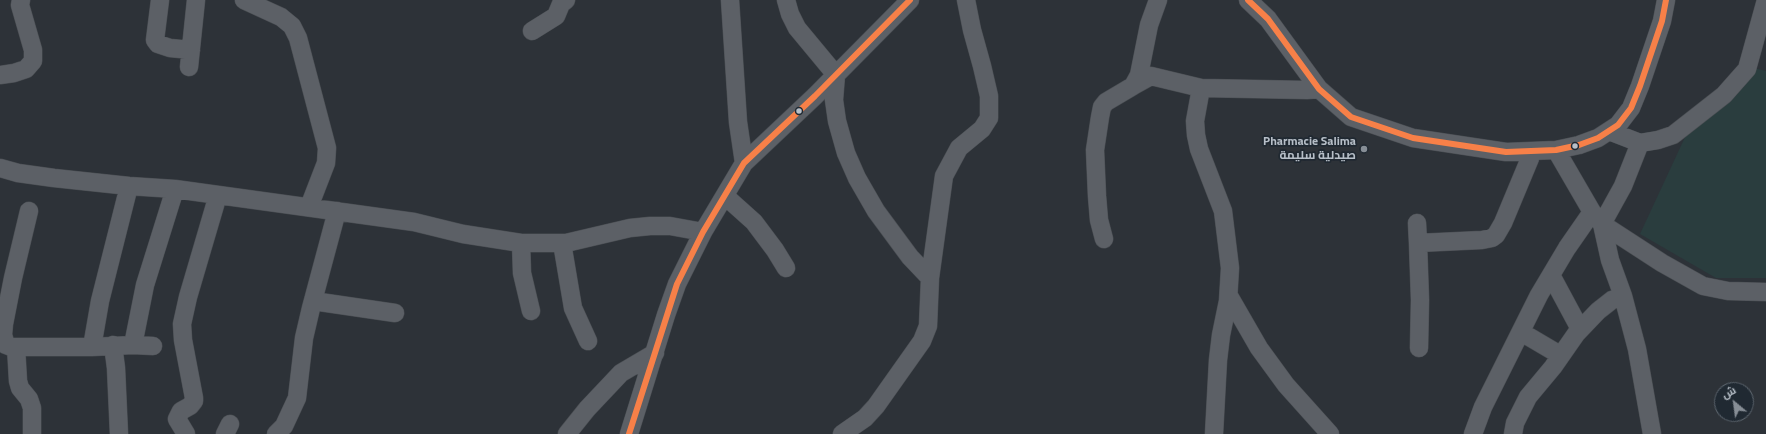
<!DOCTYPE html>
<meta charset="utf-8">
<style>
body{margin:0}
#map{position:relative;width:1766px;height:434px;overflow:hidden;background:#2d3238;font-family:"Titillium Web",Cairo,sans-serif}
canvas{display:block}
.north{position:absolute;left:1714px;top:382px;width:40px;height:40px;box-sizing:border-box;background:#202932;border:1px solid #5c656e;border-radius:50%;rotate:331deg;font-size:11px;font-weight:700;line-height:16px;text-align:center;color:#b7bfc8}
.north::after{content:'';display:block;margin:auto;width:14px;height:18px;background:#878e96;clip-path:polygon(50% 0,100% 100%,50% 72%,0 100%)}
</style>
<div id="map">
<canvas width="1766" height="434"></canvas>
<div class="north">ش</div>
</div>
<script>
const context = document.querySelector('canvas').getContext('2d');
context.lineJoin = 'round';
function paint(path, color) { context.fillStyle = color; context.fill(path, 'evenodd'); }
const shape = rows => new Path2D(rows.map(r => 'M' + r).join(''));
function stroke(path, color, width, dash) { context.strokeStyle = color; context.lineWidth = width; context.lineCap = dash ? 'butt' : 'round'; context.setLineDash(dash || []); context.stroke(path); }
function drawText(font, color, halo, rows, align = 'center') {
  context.font = font + ' "Titillium Web",Cairo,sans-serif'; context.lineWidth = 3.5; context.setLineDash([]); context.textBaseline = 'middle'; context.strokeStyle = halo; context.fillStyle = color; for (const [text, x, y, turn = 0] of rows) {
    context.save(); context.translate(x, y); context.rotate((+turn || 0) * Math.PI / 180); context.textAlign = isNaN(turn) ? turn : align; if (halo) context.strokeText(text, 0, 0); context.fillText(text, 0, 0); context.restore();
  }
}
paint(shape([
 [1754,68,1766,71,1766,278,1716,278,1640,234,1686,135]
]), '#2a3d3e');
const minor = shape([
 [160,0,155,40,158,44,170,48,191,50],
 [244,0,281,17,292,26,298,38,327,148,326,163,309,207],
 [730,0,738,122,744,163],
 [786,0,790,14,797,28,836,75,834,100,837,121,846,153,857,178,876,211,910,257,930,278],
 [1248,0,1268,19,1319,89,1351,117,1413,138,1506,152,1556,150,1579,145,1598,138,1618,125,1631,108,1640,86,1662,21,1666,0],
 [532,31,556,16,561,4,566,0],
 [189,67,196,0],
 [0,75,14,73,26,69,33,61,33,50,20,5,21,0],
 [1133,86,1151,76,1201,88,1307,90,1319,89],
 [1201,88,1195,121,1196,135,1199,149,1223,211,1230,268,1228,301,1221,335,1218,360,1214,434],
 [1609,131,1640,143,1658,140,1673,135,1724,95,1747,69,1766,0],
 [1640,143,1623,186,1602,224,1662,263,1703,286,1728,291,1766,292],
 [1556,150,1592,212,1602,224,1610,260,1623,296,1637,349,1652,434],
 [0,168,18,173,54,178,129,186,175,189,414,222,463,234,521,243,566,243,630,228,650,226,670,226,703,232],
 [725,196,754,222,775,250,786,268],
 [29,211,13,278,4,324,3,335,6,345,11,347,92,347,133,345,153,346],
 [1417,223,1418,243],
 [1104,239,1099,220,1097,196,1095,150,1100,117,1102,107,1106,102,1133,86,1139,75,1149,25,1158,0],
 [521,243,522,273,531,311],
 [562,243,573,308,588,341],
 [1551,275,1580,329],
 [1229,296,1259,348,1286,385,1330,434],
 [313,301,395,313],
 [1521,332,1560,355],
 [113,345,116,368,119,434],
 [133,345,145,285,175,189],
 [16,347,18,381,20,388,29,399,32,408,32,434],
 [92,347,100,301,129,186],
 [1419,348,1420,300,1418,243,1482,240,1492,238,1496,235,1503,223,1533,151],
 [186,434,177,419,181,411,190,406,194,401,194,398,183,340,182,324,188,297,218,195],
 [225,434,230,424],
 [276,434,284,426,297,398,304,338,311,308,337,211],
 [567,434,587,409,621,373,655,353],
 [629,434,666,315,677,284,703,232,744,163,815,96,910,0],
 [842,434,865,418,876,406,922,341,928,326,930,278,944,176,959,148,982,129,989,118,989,96,982,66,972,30,966,0],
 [1473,434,1483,407,1539,295,1567,248,1592,212],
 [1513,434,1515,423,1528,397,1553,367,1576,334,1598,311,1612,300,1623,296]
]);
stroke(minor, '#4a4e53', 19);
stroke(minor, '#5c6066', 18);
stroke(shape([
 [1248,0,1268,19,1319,89,1351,117,1413,138,1506,152,1556,150,1579,145,1598,138,1618,125,1631,108,1640,86,1662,21,1666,0],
 [629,434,677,284,703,232,744,163,815,96,910,0]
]), '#f78048', 6);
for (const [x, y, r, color] of [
 [799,111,3.5,"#b7bfc8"],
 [1575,146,3.5,"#b7bfc8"],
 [1364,149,4,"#878e96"]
]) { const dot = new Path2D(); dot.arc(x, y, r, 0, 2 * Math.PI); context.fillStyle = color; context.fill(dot); stroke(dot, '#202932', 1.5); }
drawText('bold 12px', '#b7bfc8', '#202932', [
 ["Pharmacie Salima",1356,142],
 ["صيدلية سليمة",1356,156]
], 'right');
</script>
